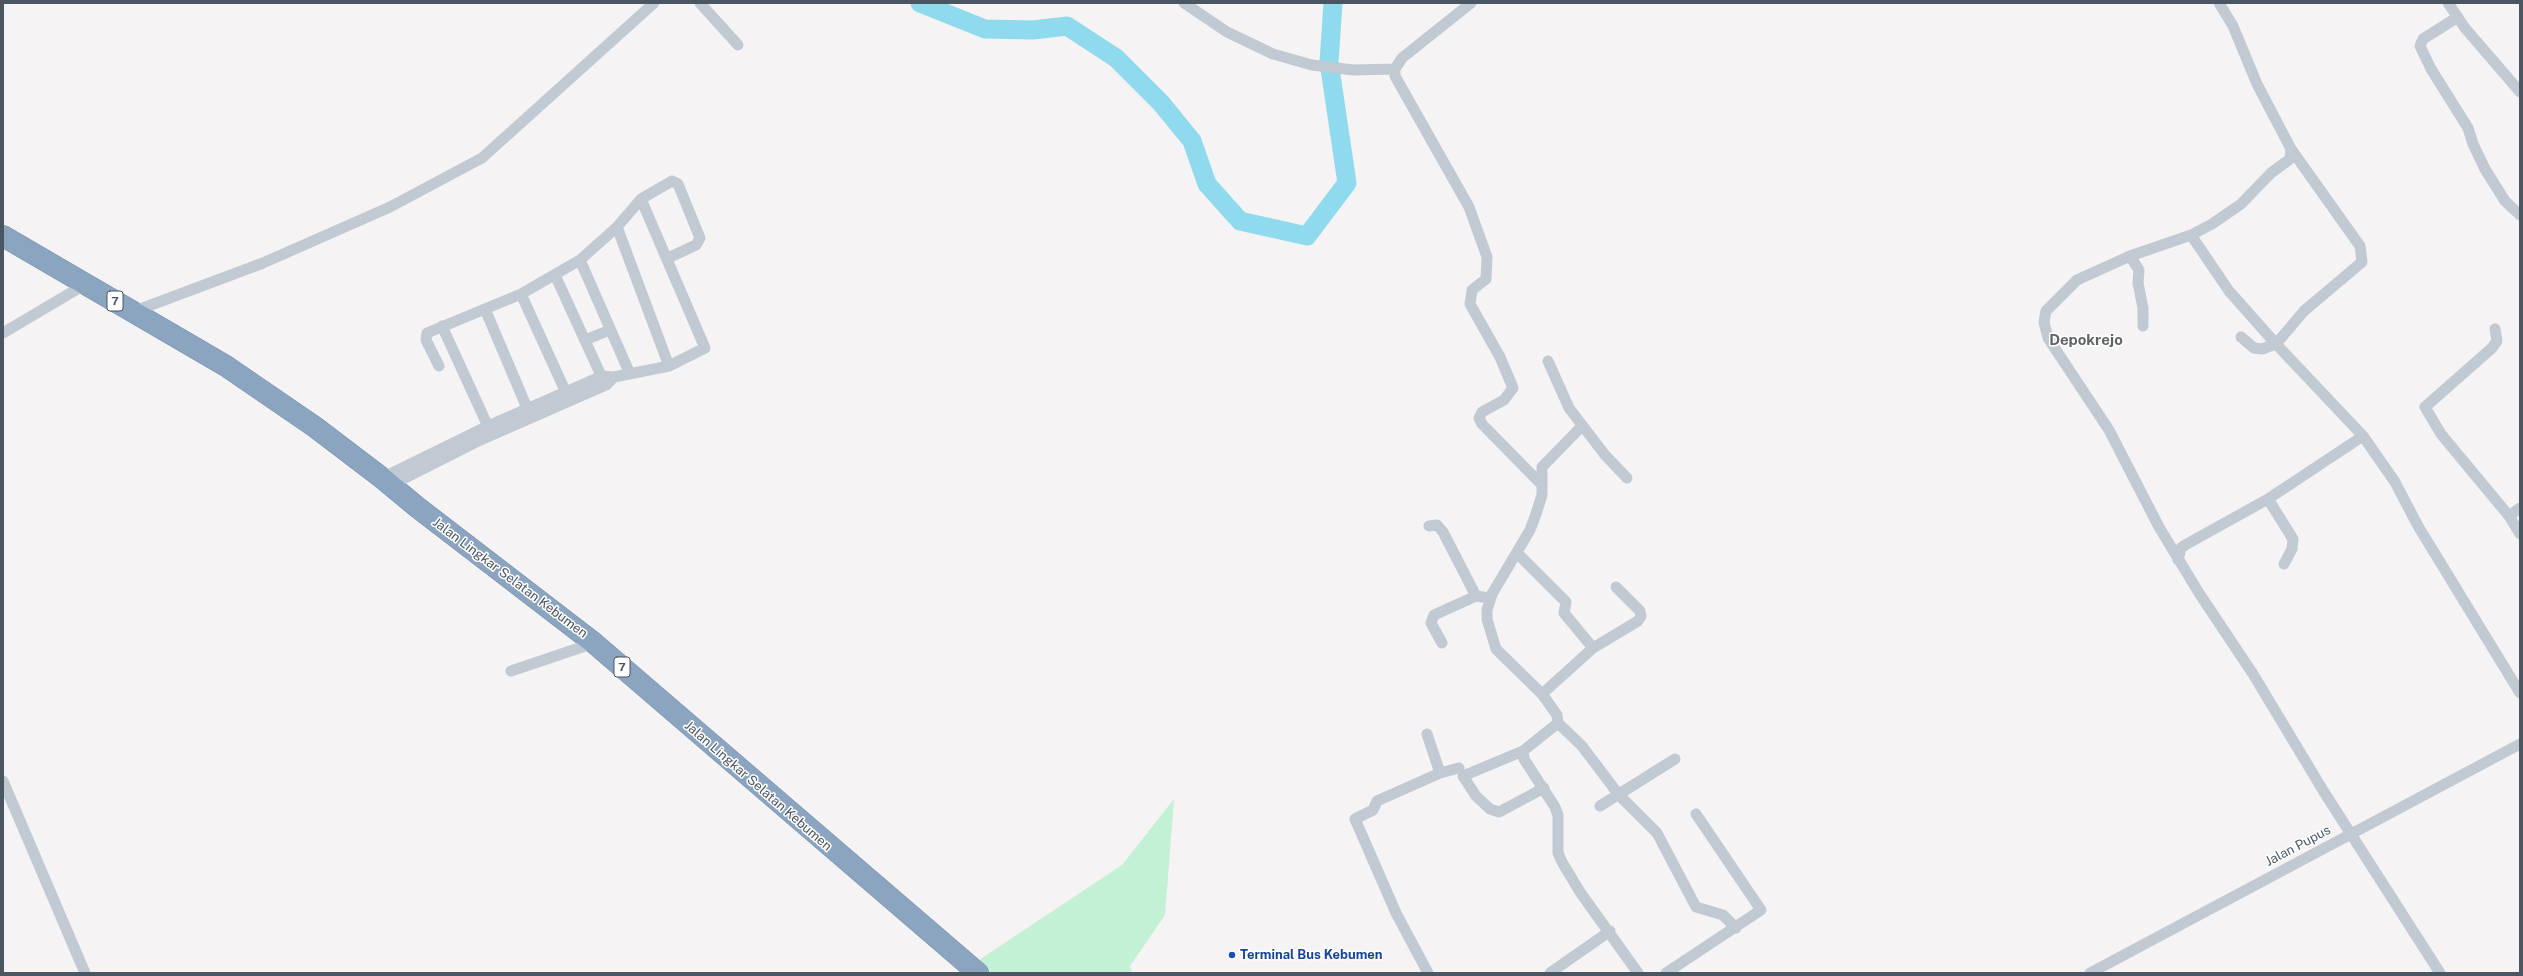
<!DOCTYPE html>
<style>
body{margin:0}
#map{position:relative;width:2523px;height:976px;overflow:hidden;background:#f5f3f3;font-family:"Public Sans",sans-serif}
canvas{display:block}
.frame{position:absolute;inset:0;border:4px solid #4a5661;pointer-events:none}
</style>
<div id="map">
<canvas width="2523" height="976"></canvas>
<div class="frame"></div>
</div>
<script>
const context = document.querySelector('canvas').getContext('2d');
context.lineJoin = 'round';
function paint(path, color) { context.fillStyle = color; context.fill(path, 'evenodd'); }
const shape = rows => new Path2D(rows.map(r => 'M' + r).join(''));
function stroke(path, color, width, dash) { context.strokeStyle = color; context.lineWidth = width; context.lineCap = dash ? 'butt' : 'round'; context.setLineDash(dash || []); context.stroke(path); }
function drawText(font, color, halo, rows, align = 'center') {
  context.font = font + ' "Public Sans",sans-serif'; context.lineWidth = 3; context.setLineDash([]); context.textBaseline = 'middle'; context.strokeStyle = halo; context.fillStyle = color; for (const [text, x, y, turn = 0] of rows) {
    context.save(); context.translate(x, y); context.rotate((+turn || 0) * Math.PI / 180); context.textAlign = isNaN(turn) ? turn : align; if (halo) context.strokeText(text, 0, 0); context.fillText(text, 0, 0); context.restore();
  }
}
paint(shape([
 [1174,799,1165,915,1130,966,1132,973,973,973,967,968,1122,865]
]), '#c3f1d5');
stroke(shape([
 [920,3,985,29,1033,30,1067,26,1116,58,1161,103,1192,141,1207,184,1240,221,1307,236,1347,183,1329,62,1333,3]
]), '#90daee', 19);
const highway = shape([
 [3,236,226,366,315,427,382,478,417,507,594,643,978,973]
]);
stroke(highway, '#7690ad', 22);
stroke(shape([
 [700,3,738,45],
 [1184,3,1227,32,1273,54,1312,65,1353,70,1395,69],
 [1471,3,1402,58,1395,69,1395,76,1469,207,1487,257,1486,279,1472,290,1470,304,1500,357,1513,388,1504,400,1482,412,1479,418,1482,424,1542,485],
 [2219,3,2233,26,2257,84,2291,149,2290,159,2271,173,2241,204,2212,224,2191,235,2130,256,2077,280,2046,311,2044,322,2048,338,2109,430,2159,527,2199,593,2253,674,2324,792,2440,973],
 [2448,3,2465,28,2520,92],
 [2458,17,2423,39,2420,46,2431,69,2468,128,2473,144,2485,169,2505,201,2520,215],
 [617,227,669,366],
 [2191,235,2229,291,2276,344,2363,436,2395,482,2418,526,2520,693],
 [2130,256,2139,270,2138,283,2143,308,2143,326],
 [580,260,630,374],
 [555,275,604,382],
 [521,294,568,397],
 [485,309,530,415],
 [135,311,263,263,390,207,482,158,654,3],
 [442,326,491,433],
 [2495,329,2497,341,2492,348,2425,407,2441,434,2509,516,2520,534],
 [3,333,84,285],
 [2241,337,2254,348,2262,349,2276,344,2304,311,2362,262,2360,246,2291,149],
 [585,340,610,330],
 [1548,361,1569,408,1605,455,1627,478],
 [439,366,426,340,427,333,521,294,580,260,617,227,641,199,672,181,678,184,700,238,696,245,668,258],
 [382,478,488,426,602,376,614,377,669,366,705,348,641,199],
 [391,485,476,442,606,385,614,377],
 [2268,499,2293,539,2292,549,2284,564],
 [2509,516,2520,508],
 [1429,526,1437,525,1443,532,1476,596],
 [1517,553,1566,602,1564,613,1593,648],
 [2178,560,2181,548,2185,545,2268,499,2363,436],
 [1442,643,1431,623,1434,615,1476,596,1489,598],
 [511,671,594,643],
 [1542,694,1593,648,1638,621,1641,616,1640,611,1616,587],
 [1558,723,1582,746,1619,795,1657,833,1696,907,1723,915,1736,928],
 [1427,734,1440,773],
 [1523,751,1524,759,1555,807,1558,815,1558,853,1562,862,1580,892,1638,973],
 [3,781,85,973],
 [1544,788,1499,812,1490,809,1476,796,1463,776,1523,751,1558,723,1557,715,1542,694,1496,649,1487,619,1487,610,1492,594,1530,530,1536,514,1542,495,1542,467,1582,426],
 [1600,806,1675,759],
 [1428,973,1396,913,1355,819,1373,810,1377,801,1440,773,1459,768],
 [1550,973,1610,931],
 [1666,973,1761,910,1696,814],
 [2090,973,2520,744]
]), '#c1cad2', 11);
stroke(highway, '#8ba5c1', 21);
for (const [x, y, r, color] of [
 [1232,955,4,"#1a4fb4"]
]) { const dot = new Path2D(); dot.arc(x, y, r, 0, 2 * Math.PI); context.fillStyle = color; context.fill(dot); stroke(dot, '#fff', 1.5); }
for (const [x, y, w] of [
 [115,301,16],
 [622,667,16]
]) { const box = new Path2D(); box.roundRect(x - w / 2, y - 10, w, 20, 3); context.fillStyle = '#fff'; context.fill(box); stroke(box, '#4a5661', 1); }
drawText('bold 12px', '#4a5661', null, [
 ["7",115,301],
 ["7",622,667]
]);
drawText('13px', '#4a5661', '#fff', [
 ["Jalan Lingkar Selatan Kebumen",510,578,37],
 ["Jalan Lingkar Selatan Kebumen",758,786,41],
 ["Jalan Pupus",2298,846,-28]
]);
drawText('bold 13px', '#164399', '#fff', [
 ["Terminal Bus Kebumen",1240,955]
], 'left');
drawText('bold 15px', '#5f6368', '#fff', [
 ["Depokrejo",2086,340]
]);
</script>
